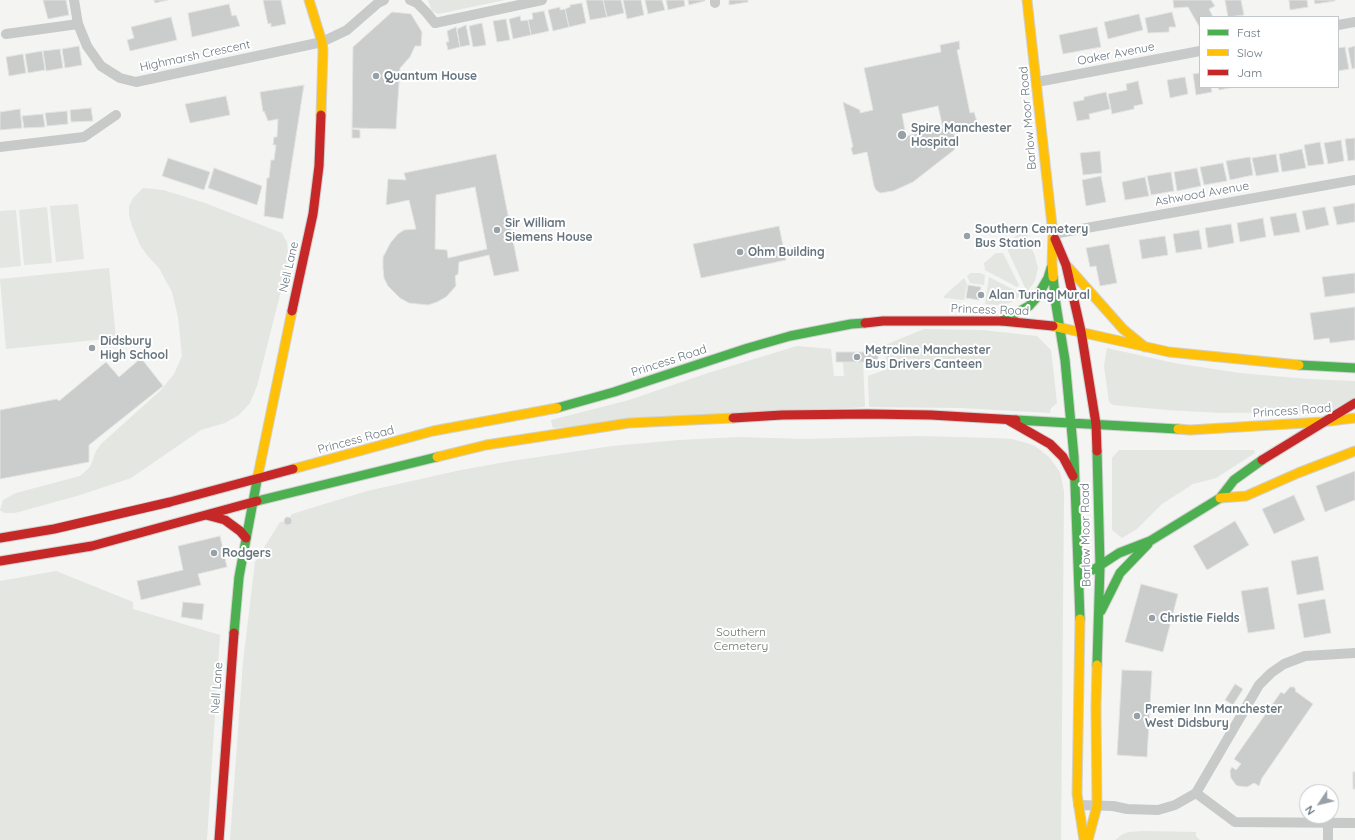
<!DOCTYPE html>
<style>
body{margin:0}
#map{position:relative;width:1355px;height:840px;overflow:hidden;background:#f4f4f3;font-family:Quicksand,sans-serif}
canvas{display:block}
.legend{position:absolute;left:1199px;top:16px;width:140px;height:72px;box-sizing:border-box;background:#fff;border:1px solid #c2c8cc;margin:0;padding:5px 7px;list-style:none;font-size:12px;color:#67757f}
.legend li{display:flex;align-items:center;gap:8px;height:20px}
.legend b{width:20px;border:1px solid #c2c8cc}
.north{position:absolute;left:1299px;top:784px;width:40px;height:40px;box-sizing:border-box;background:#fff;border:1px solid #c2c8cc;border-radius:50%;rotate:235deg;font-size:11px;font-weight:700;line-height:16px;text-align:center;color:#67757f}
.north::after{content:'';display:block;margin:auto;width:14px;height:18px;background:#98a1a8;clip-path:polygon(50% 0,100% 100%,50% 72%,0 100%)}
</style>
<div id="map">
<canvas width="1355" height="840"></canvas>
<ul class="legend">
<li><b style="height:5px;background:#4caf50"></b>Fast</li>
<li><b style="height:5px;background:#ffc107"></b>Slow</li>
<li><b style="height:5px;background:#c62828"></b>Jam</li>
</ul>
<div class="north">N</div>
</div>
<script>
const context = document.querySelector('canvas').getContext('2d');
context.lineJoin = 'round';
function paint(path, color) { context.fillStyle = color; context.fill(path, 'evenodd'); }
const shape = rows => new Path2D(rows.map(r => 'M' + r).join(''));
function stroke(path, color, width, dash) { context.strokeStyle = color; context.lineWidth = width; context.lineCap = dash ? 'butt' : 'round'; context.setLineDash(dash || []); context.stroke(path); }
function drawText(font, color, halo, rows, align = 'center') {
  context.font = font + ' Quicksand,sans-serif'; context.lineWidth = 4; context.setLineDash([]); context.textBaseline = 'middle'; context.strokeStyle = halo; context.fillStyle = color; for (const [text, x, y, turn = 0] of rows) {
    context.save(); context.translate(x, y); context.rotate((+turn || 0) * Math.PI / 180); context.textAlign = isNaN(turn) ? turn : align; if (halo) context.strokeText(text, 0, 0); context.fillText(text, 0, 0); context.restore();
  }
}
paint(shape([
 [428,0,505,0,438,14,432,11],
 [143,188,163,190,205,203,282,233,287,242,288,253,286,271,257,386,250,403,239,415,225,423,201,430,131,478,77,496,15,513,4,513,0,510,3,500,16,493,80,476,90,467,96,451,101,444,161,390,174,374,182,356,178,317,172,292,159,268,147,255,140,245,132,226,129,215,129,206,133,198],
 [78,204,84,259,56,262,50,206],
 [47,207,52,263,24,265,19,210],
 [16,210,21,266,0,268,0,211],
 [1022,231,1027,232,1030,247,1034,253,1038,268,1035,281,1027,292,1008,251,1009,242],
 [996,253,1003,253,1019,285,1017,287,985,270,984,263],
 [109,268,116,338,6,349,0,279],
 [970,273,980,273,985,275,984,285,970,283,967,276],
 [989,277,1022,294,1012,302,1005,304,999,305,985,304],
 [964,278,967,284,964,300,944,298,944,296],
 [924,329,982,330,1037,336,1051,350,1057,403,1051,408,1050,413,961,408,869,407,868,376,887,369,885,345],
 [797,346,831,349,834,376,844,376,843,362,863,362,865,407,553,428,551,420,629,400,708,373],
 [1107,348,1174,363,1240,373,1308,379,1355,381,1355,397,1328,412,1221,413,1167,410,1113,405,1109,402,1104,366],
 [917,436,992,438,1012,439,1027,443,1035,446,1049,457,1060,472,1064,491,1061,840,230,840,243,662,255,562,280,522,284,522,285,519,287,517,290,517,292,514,367,491,461,470,511,461,612,446,679,440,739,437,804,439],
 [1119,450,1254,450,1255,453,1216,478,1193,484,1162,504,1137,529,1122,538,1112,530,1112,458],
 [56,571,133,602,133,609,220,635,207,840,0,840,0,581],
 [1145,831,1196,832,1196,836,1200,840,1115,840,1123,834,1129,832]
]), '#e4e6e1');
const building = shape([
 [43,0,66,0,69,15,48,19,43,0],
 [154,0,168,0,155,3,154,0],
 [263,0,281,0,286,24,271,27,271,23,268,24,263,0],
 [586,0,603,0,607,17,590,20,586,0],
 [603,0,621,0,624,13,607,17,603,0],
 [623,0,641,0,644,15,627,19,623,0],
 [645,0,662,0,665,10,648,14,645,0],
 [666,0,684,0,685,6,668,10,666,0],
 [688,0,705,0,705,1,689,5,688,0],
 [729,0,748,0,748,2,729,5,729,0],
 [1173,0,1211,0,1215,6,1209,9,1213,17,1200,17,1200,28,1188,7,1174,8,1173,0],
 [1225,0,1241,0,1244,15,1228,17,1225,0],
 [1289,0,1307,0,1308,7,1290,10,1289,0],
 [1314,0,1335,0,1335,1,1315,4,1314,0],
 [582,3,586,23,569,27,565,9,570,7,570,5,582,3],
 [229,4,232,16,236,15,240,26,192,37,188,13,229,4],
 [560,7,560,10,565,9,569,27,553,31,548,10,560,7],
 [544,11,549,31,531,35,528,20,533,19,532,13,544,11],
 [392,12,411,14,422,32,421,46,415,46,410,57,400,68,396,129,352,128,353,47,392,12],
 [1172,12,1176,27,1169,27,1169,32,1148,33,1145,18,1172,12],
 [1139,14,1143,30,1108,39,1104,22,1139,14],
 [520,16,521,21,528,20,531,35,513,39,509,19,520,16],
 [171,17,177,40,130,51,127,40,134,38,131,27,171,17],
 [506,19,510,40,497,42,493,21,506,19],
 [482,23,486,45,473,47,469,26,482,23],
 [466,25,470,45,460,47,457,29,466,25],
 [456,27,460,47,448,50,446,42,449,42,447,31,456,27],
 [1097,27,1101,47,1063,54,1059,35,1097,27],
 [959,41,960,49,957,50,970,113,974,112,979,128,954,134,956,146,954,150,913,182,893,191,880,193,876,190,874,186,867,152,853,155,851,148,853,147,843,102,860,110,860,113,873,110,864,68,941,52,940,45,959,41],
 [938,106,943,128,906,136,902,114,938,106],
 [79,46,82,65,65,68,62,49,79,46],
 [1355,46,1355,68,1352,69,1348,48,1355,46],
 [1345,47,1349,69,1338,71,1338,48,1345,47],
 [60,49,63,68,46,71,43,51,60,49],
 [42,51,45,70,28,73,25,54,42,51],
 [23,54,26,73,9,76,6,57,23,54],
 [1200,73,1200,87,1211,87,1212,92,1196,95,1193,74,1200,73],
 [1185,77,1188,94,1170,98,1167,80,1185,77],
 [1138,81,1143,104,1134,106,1134,109,1112,114,1108,94,1127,90,1126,84,1138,81],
 [304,85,283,219,264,216,267,178,269,178,271,160,274,160,276,145,273,145,274,137,277,137,278,119,268,121,264,111,263,112,260,92,304,85],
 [1218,87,1234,87,1219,90,1218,87],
 [1106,92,1110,109,1089,114,1090,119,1077,121,1073,102,1084,100,1084,97,1106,92],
 [226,96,230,115,190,123,185,104,226,96],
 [91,108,93,121,71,122,70,110,91,108],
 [20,109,22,128,0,130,0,112,20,109],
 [67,111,68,124,47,126,45,113,67,111],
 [43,114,45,127,24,128,22,116,43,114],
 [352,129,360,130,360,138,352,138,352,129],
 [1355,138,1355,160,1348,161,1345,139,1355,138],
 [1341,140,1344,161,1328,164,1324,143,1341,140],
 [1320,142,1324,164,1308,166,1304,145,1320,142],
 [1302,149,1306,168,1282,172,1279,154,1302,149],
 [1100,151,1102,173,1083,175,1080,153,1100,151],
 [496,154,519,271,494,276,489,255,459,262,458,274,455,276,456,286,446,297,437,302,428,305,418,304,409,303,400,298,388,286,384,278,383,268,383,257,391,242,398,234,404,230,416,229,409,200,386,205,388,179,406,180,404,173,496,154],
 [475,187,487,249,448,258,447,250,435,249,436,195,475,187],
 [1276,154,1279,172,1256,176,1252,158,1276,154],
 [1250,157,1253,175,1230,180,1226,161,1250,157],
 [168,158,210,172,204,190,162,176,168,158],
 [1223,163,1227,181,1204,185,1200,167,1223,163],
 [214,168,262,186,257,205,208,188,214,168],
 [1197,168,1201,186,1177,191,1174,172,1197,168],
 [1171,172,1174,191,1151,195,1147,176,1171,172],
 [1101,176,1106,202,1086,206,1082,180,1101,176],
 [1145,177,1149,196,1125,200,1122,182,1145,177],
 [1355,203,1355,222,1337,225,1333,207,1355,203],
 [1325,207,1329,225,1306,230,1302,211,1325,207],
 [1296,213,1300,232,1274,236,1270,217,1296,213],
 [1263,218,1266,237,1240,242,1237,223,1263,218],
 [1231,224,1234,243,1208,248,1205,228,1231,224],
 [779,226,786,260,701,278,693,244,779,226],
 [1199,230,1202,249,1176,253,1173,234,1199,230],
 [1165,236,1168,255,1142,259,1139,240,1165,236],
 [1109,244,1117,283,1100,286,1096,266,1090,267,1086,248,1109,244],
 [1355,273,1355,293,1325,297,1322,277,1355,273],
 [968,285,981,287,979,300,966,298,968,285],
 [1355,307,1355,340,1330,343,1329,338,1314,340,1310,313,1355,307],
 [836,352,878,352,878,362,836,362,836,352],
 [141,358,163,386,89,445,89,462,0,479,0,410,57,399,59,401,106,362,119,377,141,358],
 [1355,471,1355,500,1325,512,1316,486,1355,471],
 [1294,495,1305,520,1274,534,1262,509,1294,495],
 '284 521a4 4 0 1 1 8 0a4 4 0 1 1-8 0Z',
 [1235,521,1249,545,1207,570,1193,546,1235,521],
 [220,536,227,567,198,574,201,585,141,600,137,581,183,570,178,546,220,536],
 [1318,556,1324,590,1297,595,1291,561,1318,556],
 [1141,584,1178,594,1163,652,1125,642,1141,584],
 [1268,587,1275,629,1248,633,1241,591,1268,587],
 [1325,599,1331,633,1304,638,1298,604,1325,599],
 [183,602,204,604,202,620,181,617,183,602],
 [1122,670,1152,671,1147,757,1117,755,1122,670],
 [1235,684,1243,689,1233,705,1225,700,1235,684],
 [1290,687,1294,687,1296,690,1295,691,1313,704,1262,778,1259,786,1254,783,1247,787,1239,786,1236,785,1231,778,1230,771,1232,767,1236,770,1241,764,1234,759,1281,692,1284,694,1290,687],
 [1353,772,1355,772,1355,789,1353,789,1353,772]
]);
paint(building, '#cbcccc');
stroke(building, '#e3e3e2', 1);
const fast = shape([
 [1053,277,1056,305,1065,360,1074,457,1080,619],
 [1002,321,1029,306,1037,297,1048,278,1051,268],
 [1299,365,1355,368],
 [557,408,614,392,748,348,790,336,851,324,865,323],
 [1016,420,1178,429],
 [1097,451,1100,565,1097,665],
 [257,501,437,457],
 [1093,570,1119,553,1150,541,1220,498,1234,480,1262,460],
 [1101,611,1120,573,1148,544],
 [234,633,239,577,258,475]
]);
const slow = shape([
 [309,0,322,42,323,50,321,115],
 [1027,0,1053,234,1052,263,1053,277],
 [1068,267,1123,329,1145,347],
 [1053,326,1169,352,1299,365],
 [1178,429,1190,430,1322,422,1355,418],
 [437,457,486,445,629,423,733,418],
 [293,469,433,431,557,408],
 [258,475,292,311],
 [1220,498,1246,496,1298,473,1355,451],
 [1080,619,1077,794,1084,840],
 [1088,840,1097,806,1096,708,1097,665]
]);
const jam = shape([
 [1055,239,1066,265,1081,331,1096,424,1097,451],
 [292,311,313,214,319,166,321,115],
 [865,323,883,321,1002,321,1053,326],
 [733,418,782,415,867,414,931,415,1016,420],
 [1008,420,1050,444,1063,457,1073,476],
 [1262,460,1355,403],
 [206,515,225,520,240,531,246,538],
 [0,538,54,529,170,502,293,469],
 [0,561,92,546,257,501],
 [219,840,234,633]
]);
stroke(fast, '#d1d1d1', 11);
stroke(slow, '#d1d1d1', 11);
stroke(jam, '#d1d1d1', 11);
stroke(shape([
 [74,0,78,24,87,46,101,66,120,78,136,82,322,42,347,30,378,3,384,0],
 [410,0,417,3,426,12,435,23,542,0],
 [715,0,715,3],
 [1338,25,1355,22],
 [6,34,78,24],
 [1037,82,1200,51],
 [0,147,84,137,116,115],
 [1053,234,1355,180],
 [1196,793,1235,822,1355,823],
 [1078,805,1113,806,1127,809,1158,810,1175,805,1196,793,1259,685,1271,673,1284,664,1305,656,1355,653],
 [1328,823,1328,840]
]), '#c8caca', 10);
stroke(fast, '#4caf50', 9);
stroke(slow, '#ffc107', 9);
stroke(jam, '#c62828', 9);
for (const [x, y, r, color] of [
 [376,76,4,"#98a1a8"],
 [902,135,5,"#98a1a8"],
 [497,230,4,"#98a1a8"],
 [967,236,4,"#98a1a8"],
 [740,252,4,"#98a1a8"],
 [981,295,4,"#98a1a8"],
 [92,348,4,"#98a1a8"],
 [857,357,4,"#98a1a8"],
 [214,553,4,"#98a1a8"],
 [1152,618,4,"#98a1a8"],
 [1137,716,4,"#98a1a8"]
]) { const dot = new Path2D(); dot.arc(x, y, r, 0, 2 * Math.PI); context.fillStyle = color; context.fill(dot); stroke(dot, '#fff', 1.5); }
drawText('12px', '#67757f', '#fff', [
 ["Oaker Avenue",1116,54,-11],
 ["Highmarsh Crescent",195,56,-12],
 ["Barlow Moor Road",1028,118,-95],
 ["Ashwood Avenue",1202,194,-10],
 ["Nell Lane",289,267,-77],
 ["Princess Road",990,310,2],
 ["Princess Road",669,361,-18],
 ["Princess Road",1292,411,-4],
 ["Princess Road",356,440,-15],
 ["Barlow Moor Road",1086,535,-91],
 ["Nell Lane",217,688,-86]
]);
drawText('bold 12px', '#67757f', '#fff', [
 ["Quantum House",384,76],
 ["Spire Manchester",911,128],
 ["Hospital",911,142],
 ["Sir William",505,223],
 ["Siemens House",505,237],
 ["Southern Cemetery",975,229],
 ["Bus Station",975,243],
 ["Ohm Building",748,252],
 ["Alan Turing Mural",989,295],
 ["Didsbury",100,341],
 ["High School",100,355],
 ["Metroline Manchester",865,350],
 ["Bus Drivers Canteen",865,364],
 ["Rodgers",222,553],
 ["Christie Fields",1160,618],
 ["Premier Inn Manchester",1145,709],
 ["West Didsbury",1145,723]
], 'left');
drawText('12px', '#697765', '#fff', [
 ["Southern",741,632],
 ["Cemetery",741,646]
]);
</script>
